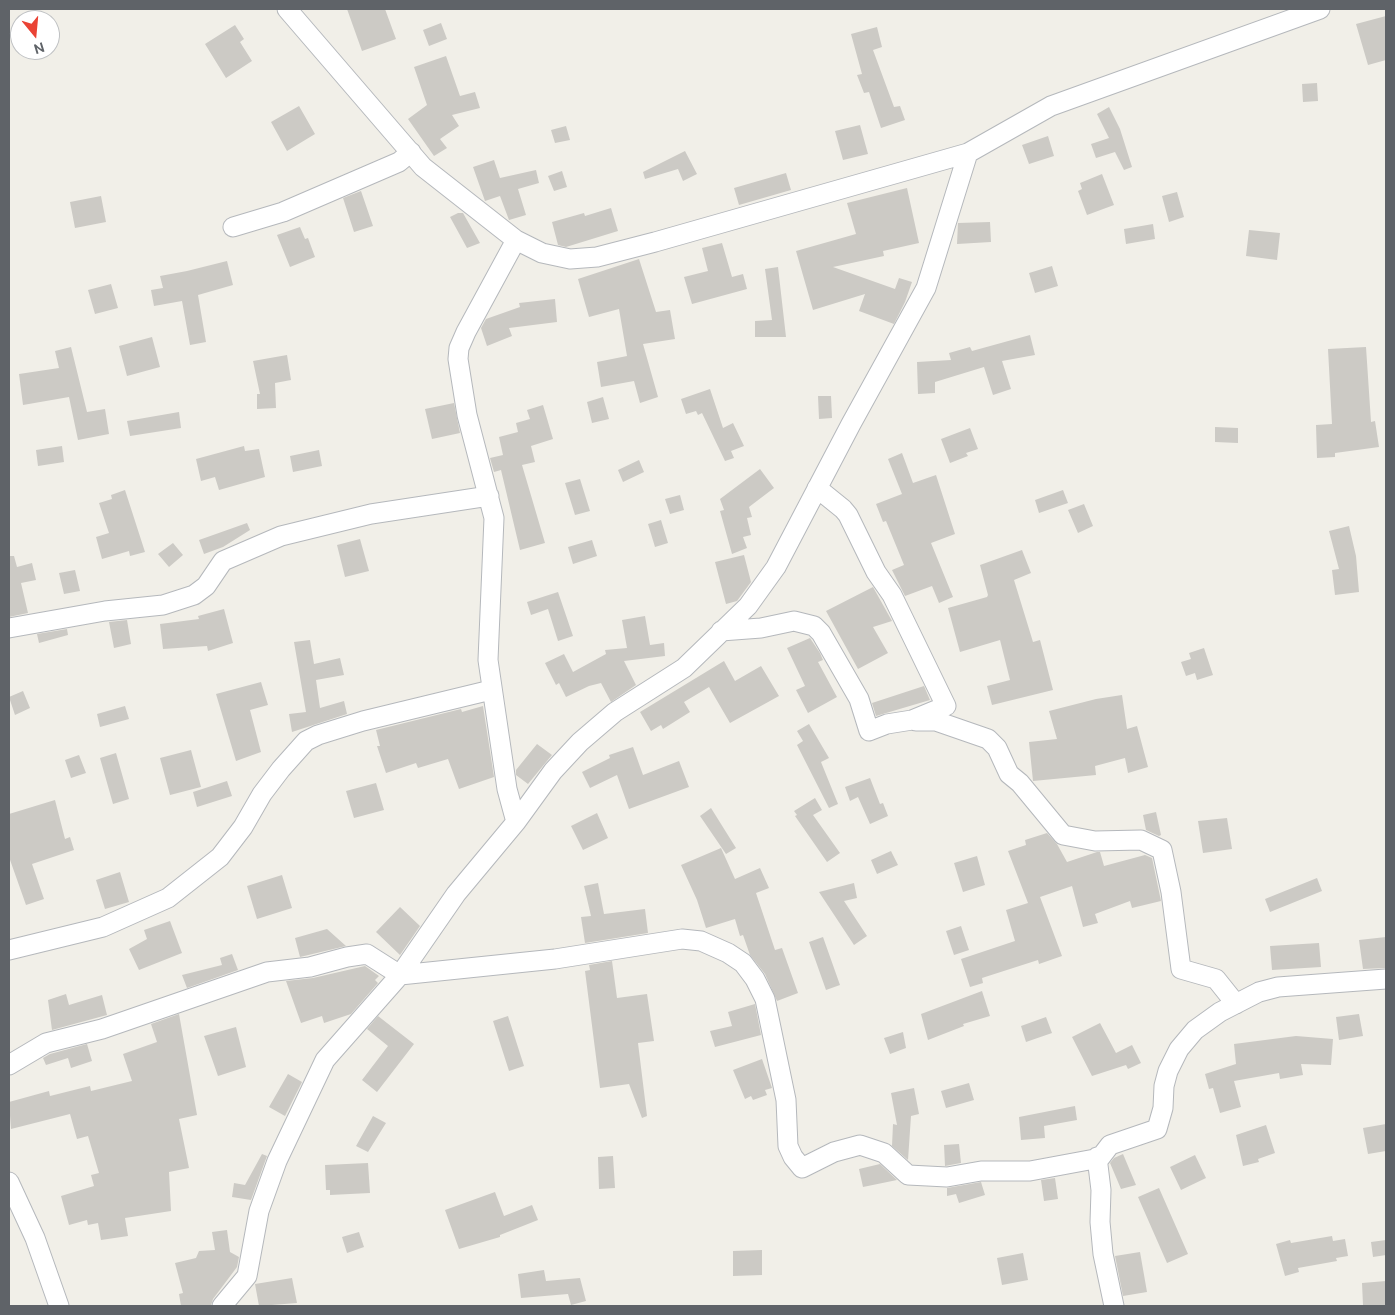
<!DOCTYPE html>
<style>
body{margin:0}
#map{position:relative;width:1395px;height:1315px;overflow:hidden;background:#f1efe8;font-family:Ubuntu,sans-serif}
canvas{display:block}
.frame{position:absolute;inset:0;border:10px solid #5f6368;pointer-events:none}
.north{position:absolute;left:10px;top:10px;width:50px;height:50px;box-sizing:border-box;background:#fff;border:1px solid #bfc1c3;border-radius:50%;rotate:163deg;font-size:14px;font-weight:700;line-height:20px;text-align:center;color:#5f6368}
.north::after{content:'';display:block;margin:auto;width:18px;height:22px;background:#ea4335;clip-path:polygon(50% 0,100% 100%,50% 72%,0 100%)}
</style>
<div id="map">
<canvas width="1395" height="1315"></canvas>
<div class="frame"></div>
<div class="north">N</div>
</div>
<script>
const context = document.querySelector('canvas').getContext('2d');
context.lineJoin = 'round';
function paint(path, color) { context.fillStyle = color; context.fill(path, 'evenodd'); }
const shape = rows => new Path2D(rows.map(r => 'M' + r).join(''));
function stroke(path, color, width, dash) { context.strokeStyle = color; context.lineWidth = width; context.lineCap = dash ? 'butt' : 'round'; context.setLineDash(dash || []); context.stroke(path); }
paint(shape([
 [347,9,385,9,396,39,362,51],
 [1386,16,1386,60,1368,65,1356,24],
 [441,23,447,39,429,46,423,30],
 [235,25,244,39,240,42,252,61,226,78,205,44],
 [877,27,882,47,873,50,894,107,900,106,905,120,881,128,869,92,864,93,857,75,862,74,851,34],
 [446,56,460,96,475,92,480,108,452,115,459,126,440,139,447,148,434,156,408,119,427,105,414,67],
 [1317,83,1318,101,1303,102,1302,84],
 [299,106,315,134,287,151,271,122],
 [1109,107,1120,129,1132,167,1124,170,1115,152,1096,158,1091,144,1109,138,1097,114],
 [860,125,868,154,843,160,835,131],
 [566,126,570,140,555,143,551,130],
 [1048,136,1054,156,1029,164,1022,145],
 [685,151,697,174,683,181,678,169,645,179,643,172],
 [494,160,500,178,536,170,539,183,518,189,526,215,509,220,500,196,485,201,473,167],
 [562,171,567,187,554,191,548,176],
 [786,173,791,190,739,205,734,188],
 [1102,174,1114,205,1087,215,1078,191,1082,189,1080,183],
 [907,188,919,243,883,251,884,256,833,267,895,289,899,278,912,282,905,302,894,324,859,311,865,294,813,310,796,251,856,234,847,203],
 [361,191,373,226,354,232,343,198],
 [1177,192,1184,217,1169,222,1162,196],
 [101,196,106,222,75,228,70,202],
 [611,208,618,231,566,247,558,245,552,222,584,213,585,216],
 [458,213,463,213,480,243,467,248,450,217],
 [990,222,991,242,957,244,958,223],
 [1153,224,1155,239,1126,244,1124,229],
 [300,227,305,239,308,238,315,257,290,267,277,235],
 [1249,230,1280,233,1277,260,1246,256],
 [722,243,732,277,743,274,747,289,692,304,684,277,708,271,702,248],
 [639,259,656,312,670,310,675,339,643,344,658,397,640,403,634,381,601,387,597,362,627,356,619,309,589,317,578,279],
 [227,261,233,285,198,295,206,342,190,345,182,301,154,306,151,290,163,288,160,276,187,271],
 [1052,266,1058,286,1035,293,1029,273],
 [778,267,786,337,755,337,755,321,772,320,765,269],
 [111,284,118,308,95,314,88,290],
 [555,299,557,322,509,328,512,336,487,346,481,328,486,319,520,307,519,303],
 [1030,335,1035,355,1002,361,1011,389,993,395,984,367,935,382,935,393,918,394,917,362,951,360,949,353,970,347,972,351],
 [152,337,160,367,127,376,119,346],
 [71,347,87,412,105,409,109,434,78,440,69,397,23,405,19,374,59,368,55,351],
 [1366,347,1371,422,1375,421,1379,447,1335,453,1335,457,1317,458,1316,425,1332,424,1328,349],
 [287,355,291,380,275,383,276,408,257,409,257,394,260,394,253,361],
 [710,389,723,428,733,423,744,446,731,451,734,458,725,461,702,413,698,415,696,411,686,414,681,399],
 [818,396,831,396,832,418,819,419],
 [603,397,609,419,592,423,587,402],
 [454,403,460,433,432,439,425,409],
 [543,405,553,439,531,446,535,462,522,465,545,543,520,550,501,470,494,472,490,458,503,455,499,437,518,432,516,423,530,419,527,410],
 [179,412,181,428,130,436,127,421],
 [1215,427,1238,428,1238,443,1215,442],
 [970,428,978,449,966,453,968,456,950,463,941,439],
 [62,446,64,462,38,466,36,450],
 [244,446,245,451,259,449,265,477,219,490,215,477,201,481,196,459],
 [319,450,322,466,293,472,290,456],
 [902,453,913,483,936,475,955,534,931,543,953,597,939,603,932,586,905,596,892,570,904,565,886,521,883,522,876,504,902,494,888,459],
 [639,460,644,472,623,482,618,470],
 [760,469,774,488,749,507,752,517,747,518,751,535,743,537,747,548,732,554,720,511,724,510,720,499],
 [580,479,590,511,575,515,565,483],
 [125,490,145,552,130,556,129,551,102,559,96,537,109,533,99,503,112,499,111,495],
 [1063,490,1068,503,1039,513,1035,500],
 [680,495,684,510,670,514,665,499],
 [1084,504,1093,526,1078,533,1068,510],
 [661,520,668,543,655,547,648,524],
 [247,523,250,530,223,547,204,554,199,540],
 [1349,526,1356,556,1359,592,1335,595,1332,570,1339,569,1329,531],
 [360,539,369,571,345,577,337,545],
 [592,540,597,556,573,564,568,547],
 [173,543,183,555,169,567,158,554],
 [1022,550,1031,573,1014,580,1033,642,1040,640,1053,690,992,705,987,686,1010,680,1000,640,960,652,948,608,987,597,988,595,980,565],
 [744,555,751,582,737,601,726,604,715,562],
 [9,556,14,556,17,567,32,563,36,580,21,583,28,613,9,617],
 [75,570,80,591,64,594,59,573],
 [873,587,892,621,873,627,888,653,858,669,826,611],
 [558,592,573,636,558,641,548,609,531,615,527,602],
 [224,609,233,643,208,651,207,646,163,649,160,624,199,619,198,616],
 [645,616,650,645,664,643,665,656,624,661,636,685,611,702,601,683,589,686,566,697,559,683,556,685,545,663,564,654,573,672,606,654,605,650,627,648,622,620],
 [127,620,131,644,114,648,109,622],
 [67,629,68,635,39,643,37,634],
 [810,638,820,653,823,660,818,662,837,697,808,713,796,690,805,686,787,648],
 [310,640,314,664,340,658,344,675,316,680,320,708,344,701,347,714,292,732,289,714,306,712,294,642],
 [1204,648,1213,675,1197,680,1195,673,1186,676,1181,662,1191,659,1189,653],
 [724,661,735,681,761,666,779,696,730,723,709,687,684,702,690,712,663,729,661,725,651,731,640,712],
 [261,682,268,705,250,710,261,752,236,761,216,694],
 [924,686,930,700,876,716,872,703],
 [23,691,30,708,15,715,9,697],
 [1122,695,1127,729,1137,726,1148,767,1128,773,1125,758,1095,766,1096,775,1033,781,1029,742,1057,739,1049,711,1096,699],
 [125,706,129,719,100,727,97,714],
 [483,706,494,777,459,789,448,759,418,768,416,763,386,773,377,746,380,746,376,730,461,709,462,712],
 [809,724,829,758,821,762,838,804,829,808,797,745,803,741,797,731],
 [537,744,552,755,528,784,516,775,516,770],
 [633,747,643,775,679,761,689,787,629,809,617,775,590,788,582,772,610,758,609,755],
 [191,750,201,787,170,795,160,758],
 [116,753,129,799,113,804,100,758],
 [79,755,86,773,71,778,65,760],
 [870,778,880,804,883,803,888,816,870,824,858,797,850,801,845,787],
 [227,781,232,796,197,807,193,792],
 [376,783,384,810,354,818,346,791],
 [815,798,822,810,813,815,840,853,827,862,795,816,797,815,794,811],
 [55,800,65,839,70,837,74,850,32,864,44,899,26,905,9,857,9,814],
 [711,808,736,848,726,854,700,816],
 [1156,812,1161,835,1159,836,1146,830,1143,815],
 [597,813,608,838,583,850,571,826],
 [1227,818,1232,849,1203,853,1198,821],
 [1047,833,1057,844,1067,862,1097,852,1100,852,1104,866,1145,855,1152,858,1161,901,1132,908,1130,901,1095,914,1098,923,1083,927,1072,886,1040,897,1062,956,1039,964,1038,960,982,978,983,983,970,987,961,959,1015,941,1006,910,1028,903,1008,851,1026,845,1025,840],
 [721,848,735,879,760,868,769,888,756,893,775,950,782,948,798,993,777,1001,765,974,750,955,743,935,740,936,735,919,706,928,697,900,681,865],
 [891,851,898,865,877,874,871,860],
 [977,856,985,885,963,892,954,863],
 [120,872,129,902,105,909,96,880],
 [282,875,292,908,257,919,247,886],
 [1317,878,1322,891,1270,912,1265,899],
 [598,883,604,914,645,909,648,933,585,943,581,917,591,916,584,886],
 [854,883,857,898,844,901,867,936,854,945,819,892],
 [400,907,420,926,400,955,376,932],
 [170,921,182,953,139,970,129,949,147,939,144,930],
 [961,926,969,950,954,955,946,931],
 [327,929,346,946,300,957,295,938],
 [823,937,840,985,826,990,809,942],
 [1386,937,1386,968,1363,969,1359,940],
 [1319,943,1321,967,1272,970,1270,946],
 [232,954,238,970,187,988,182,975,222,965,220,958],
 [612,961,617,998,647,994,654,1041,638,1043,647,1116,642,1118,629,1084,600,1088,585,971,590,970,589,965],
 [365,966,379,976,375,980,378,983,351,1014,324,1023,322,1016,301,1023,286,981,313,978],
 [982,991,990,1016,963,1024,964,1026,928,1040,921,1014],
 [66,994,69,1005,102,995,107,1015,52,1030,48,1000],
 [755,1004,761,1035,715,1047,710,1031,732,1026,728,1012],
 [179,1014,197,1115,179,1119,189,1168,169,1172,171,1211,125,1218,128,1236,101,1240,98,1223,88,1225,87,1220,69,1225,61,1196,94,1186,91,1175,99,1173,88,1136,77,1139,70,1114,11,1129,9,1102,49,1091,50,1096,90,1086,91,1091,132,1081,123,1054,157,1042,151,1024],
 [1359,1014,1363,1036,1339,1040,1336,1017],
 [378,1016,414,1044,377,1092,362,1080,388,1046,367,1029],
 [508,1016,524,1066,509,1071,493,1021],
 [1046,1017,1052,1033,1026,1042,1021,1026],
 [1100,1023,1116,1053,1132,1045,1141,1063,1128,1069,1126,1065,1092,1076,1072,1037],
 [236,1027,246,1067,218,1076,204,1036],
 [903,1032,906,1048,890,1054,884,1038],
 [1296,1036,1333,1039,1331,1065,1301,1064,1303,1075,1280,1079,1279,1073,1234,1081,1241,1107,1220,1113,1213,1088,1209,1089,1205,1074,1236,1064,1234,1044],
 [87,1044,92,1061,71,1068,68,1058,46,1065,43,1058,50,1054],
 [762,1059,772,1088,765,1090,767,1095,753,1100,751,1096,745,1099,733,1070],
 [288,1074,302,1082,285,1116,269,1107],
 [969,1083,974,1100,946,1108,941,1091],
 [914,1088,919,1114,911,1116,908,1160,892,1146,893,1124,897,1125,891,1093],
 [1075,1106,1077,1120,1044,1126,1045,1138,1021,1140,1019,1117],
 [373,1116,386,1123,368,1152,356,1146],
 [1386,1124,1386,1151,1368,1154,1363,1128],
 [1266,1125,1275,1153,1258,1159,1259,1162,1243,1166,1236,1135],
 [959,1144,961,1163,945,1166,944,1145],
 [262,1154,267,1156,251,1200,232,1197,234,1183,245,1185],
 [1123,1154,1136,1185,1121,1189,1110,1163,1114,1158],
 [1195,1155,1206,1178,1181,1190,1170,1167],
 [613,1156,615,1188,599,1189,598,1157],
 [368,1163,370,1193,330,1195,330,1190,326,1190,325,1165],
 [880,1164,897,1180,863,1187,859,1169],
 [1055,1178,1058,1199,1044,1201,1041,1180],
 [981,1182,985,1195,959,1203,956,1194,947,1196,947,1188],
 [1159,1188,1188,1254,1167,1263,1138,1197],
 [495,1192,504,1216,532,1205,538,1220,500,1235,500,1237,459,1249,445,1210],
 [227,1230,230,1252,239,1257,237,1267,213,1299,211,1306,181,1306,179,1294,183,1293,175,1263,196,1258,199,1251,215,1250,212,1232],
 [359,1232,364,1247,347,1253,342,1237],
 [1332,1236,1333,1241,1345,1239,1348,1256,1336,1258,1337,1261,1298,1268,1299,1272,1285,1276,1276,1244,1290,1240,1291,1243],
 [1386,1240,1386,1255,1373,1257,1371,1242],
 [762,1250,762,1275,733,1276,733,1251],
 [1140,1252,1147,1292,1123,1296,1115,1256],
 [1023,1253,1028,1280,1002,1285,997,1258],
 [544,1270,546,1281,580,1278,586,1301,571,1305,568,1294,521,1298,518,1274],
 [292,1278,297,1303,259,1306,255,1284],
 [1386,1281,1386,1306,1363,1305,1362,1283]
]), '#cccac5');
const minor = shape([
 [287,9,423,167,516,240,542,253,570,259,597,257,655,242,968,153,1051,106,1320,9],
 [233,227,283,212,399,162,411,152],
 [9,628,105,611,163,605,194,595,206,586,223,561,281,536,371,514,489,496],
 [721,631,761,628,794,621,814,626,821,633,859,699,869,731,887,724,912,720,946,706,892,595,876,572,848,515,843,509,817,488],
 [916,721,936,721,988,739,997,748,1009,774,1020,783,1063,835,1095,841,1141,840,1162,850,1171,892,1181,969,1216,979,1236,1004],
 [516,822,507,789,488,660,494,518,467,415,458,359,459,348,466,332,516,240],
 [9,950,103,927,168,898,220,857,243,827,262,794,281,769,306,741,318,735,363,721,491,690],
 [9,1065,46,1043,102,1029,267,972,310,967,347,957,367,954,400,975,555,959,682,939,701,941,728,953,743,963,755,979,765,999,786,1100,788,1146,793,1157,802,1168,834,1152,860,1145,884,1153,908,1175,947,1177,981,1171,1030,1171,1100,1158,1110,1145,1157,1129,1163,1108,1164,1086,1168,1071,1179,1049,1195,1030,1220,1012,1259,992,1278,987,1386,979],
 [1097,1157,1101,1190,1100,1222,1103,1254,1114,1306],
 [9,1182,35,1238,59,1306],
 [222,1306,247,1276,259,1211,277,1161,325,1060,400,975,456,894,516,822,553,771,580,742,615,712,684,668,748,606,776,567,851,424,926,288,968,153]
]);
stroke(minor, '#b5b8bc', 21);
stroke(minor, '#fff', 19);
</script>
